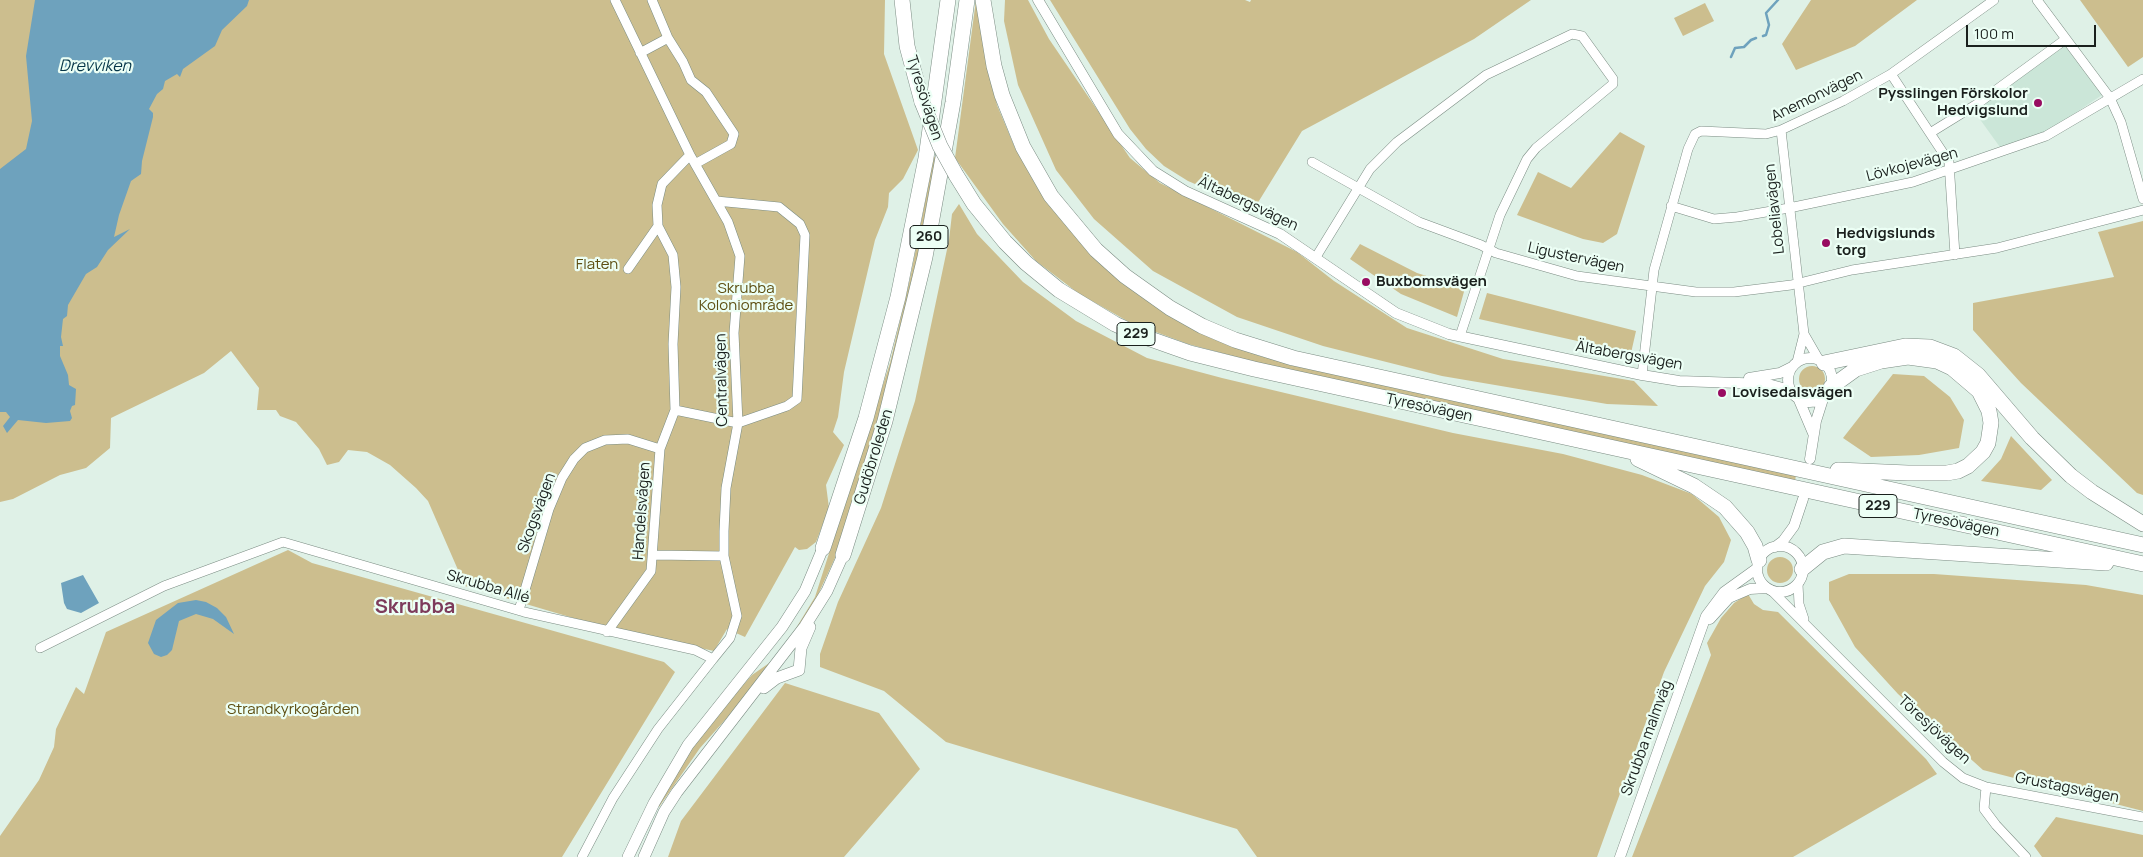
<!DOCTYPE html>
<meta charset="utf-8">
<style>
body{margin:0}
#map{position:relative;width:2143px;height:857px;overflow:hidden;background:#dff1e7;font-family:Manrope,sans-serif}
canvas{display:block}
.scale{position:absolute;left:1966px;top:25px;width:130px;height:22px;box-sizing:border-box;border:2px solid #1a201d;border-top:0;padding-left:6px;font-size:15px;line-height:18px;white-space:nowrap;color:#1a201d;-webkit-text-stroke:4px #ecfff5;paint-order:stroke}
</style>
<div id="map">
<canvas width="2143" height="857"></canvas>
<div class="scale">100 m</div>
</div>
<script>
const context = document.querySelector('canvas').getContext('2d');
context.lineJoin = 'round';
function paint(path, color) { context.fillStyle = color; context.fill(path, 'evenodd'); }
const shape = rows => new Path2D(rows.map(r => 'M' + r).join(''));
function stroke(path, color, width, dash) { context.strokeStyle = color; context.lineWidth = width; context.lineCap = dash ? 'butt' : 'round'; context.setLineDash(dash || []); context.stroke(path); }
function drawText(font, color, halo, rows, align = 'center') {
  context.font = font + ' Manrope,sans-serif'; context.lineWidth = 4.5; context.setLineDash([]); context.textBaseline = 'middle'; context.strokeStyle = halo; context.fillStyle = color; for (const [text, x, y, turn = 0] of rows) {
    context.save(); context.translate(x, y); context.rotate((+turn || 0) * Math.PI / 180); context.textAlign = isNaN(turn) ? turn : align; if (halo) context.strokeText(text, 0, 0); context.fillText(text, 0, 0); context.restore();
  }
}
paint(shape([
 [2065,46,2102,95,2044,134,2002,150,1974,111]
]), '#cbe6d8');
paint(shape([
 [0,0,885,0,884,54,918,150,903,179,889,193,888,207,875,240,844,372,838,417,833,432,844,445,826,485,829,508,816,542,807,549,799,550,795,547,745,637,727,629,714,651,607,628,465,586,428,501,416,488,390,465,367,452,348,450,339,462,327,465,319,449,296,422,280,416,276,410,257,410,259,388,231,351,204,373,111,418,110,448,86,468,60,475,13,499,0,502],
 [976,0,997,105,1015,148,1040,192,1081,243,1113,275,1213,339,1260,356,1796,475,1795,481,1281,369,1188,344,1129,322,1078,293,1036,261,1003,224,955,158],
 [1005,0,1028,0,1049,39,1130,158,1160,183,1297,252,1334,281,1407,328,1503,359,1634,381,1658,406,1607,404,1442,376,1323,346,1237,317,1153,271,1094,219,1056,170,1018,85,1004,21],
 [1050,0,1245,0,1250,2,1251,0,1531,0,1474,39,1302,131,1254,209,1188,181,1164,166,1146,149,1130,129],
 [1811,0,1917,0,1855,46,1796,70,1782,44],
 [2080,0,2143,0,2143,57,2128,67],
 [1705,3,1714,21,1683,36,1674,18],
 [1620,132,1645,146,1617,234,1603,243,1583,239,1517,215,1538,172,1571,188],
 [934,156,938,163,895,364,840,547,816,599,792,640,790,638,815,597,890,363,910,279],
 [959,204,977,234,1023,282,1076,321,1147,358,1222,378,1453,433,1563,454,1642,475,1692,494,1719,517,1731,540,1724,562,1705,586,1664,672,1597,857,1257,857,1237,829,946,742,884,691,820,667,820,654,838,602,881,508,915,401,949,240,952,214],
 [2143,221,2143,495,2137,493,2021,383,1973,330,1973,303,2114,277,2098,232],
 [1360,244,1417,273,1465,288,1457,317,1401,294,1350,259],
 [1487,293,1636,331,1631,353,1479,319],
 '1799 379a13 13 0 1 1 26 0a13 13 0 1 1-26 0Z',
 [1893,374,1924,376,1950,397,1964,420,1959,448,1919,455,1871,457,1843,438],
 [2011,436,2052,480,2041,490,1981,481,2001,459],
 [288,550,312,563,664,662,675,672,562,857,0,857,0,836,39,780,54,747,56,729,76,687,84,694,106,632],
 '1767 570a13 13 0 1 1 26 0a13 13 0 1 1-26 0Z',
 [1849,574,1934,574,2086,585,2143,595,2143,811,1983,770,1898,694,1855,647,1829,600,1829,582],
 [1748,594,1754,604,1763,610,1778,612,1926,759,1937,774,1793,857,1632,857,1711,655,1707,643,1721,618,1734,603],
 [775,659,766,674,700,748,659,807,657,805,690,751,717,714,752,675],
 [785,683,879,713,920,769,844,857,668,857,681,821],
 [2056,817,2143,835,2143,857,2042,857,2034,846]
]), '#ccbe8e');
paint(shape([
 [35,0,249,0,247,6,222,30,215,46,183,69,180,77,177,74,165,81,163,89,157,94,149,109,153,113,153,117,142,161,141,174,131,181,119,215,114,237,130,229,108,250,97,267,86,274,68,305,67,316,63,319,61,337,63,346,60,346,60,356,68,375,69,385,76,389,75,405,72,406,70,411,72,418,70,421,46,423,18,420,7,433,3,426,10,417,6,412,0,412,0,169,26,149,32,121,26,56],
 [83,575,99,603,81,613,67,609,64,603,61,583],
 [196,600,206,602,217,608,226,617,234,634,213,619,196,614,179,621,172,650,167,655,161,657,154,654,148,643,156,620,178,603]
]), '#6ea2bd');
stroke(shape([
 [1763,36,1766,35,1769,25,1766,13,1778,0],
 [1731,57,1735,48,1744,47,1751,40,1756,38]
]), '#6ea2bd', 2.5);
const minor = shape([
 [615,0,690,155,728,222,740,256,734,333,738,423,726,488,724,531,724,556,737,616,730,638,713,659],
 [652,0,668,38,683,62,691,80,706,92,734,134,731,144,695,164],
 [2037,0,2110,98,2121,122,2143,199],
 [640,53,668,38],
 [1891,74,1949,162,1955,255],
 [1781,130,1804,334,1797,362],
 [1930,133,1977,104,2066,39],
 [1312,162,1419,222,1481,245,1496,253,1577,276,1696,292,1734,292,1791,285,1852,270,1997,248,2143,210],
 [1671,206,1714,219,1737,217,1789,208,1913,182,2046,136,2143,79],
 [1316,257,1370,169,1397,142,1486,75,1572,34,1582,36,1613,79,1613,84,1536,148,1527,159,1500,215,1460,336],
 [628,269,658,226,657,205,662,184,690,155],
 [1804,334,1819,360],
 [1642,375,1654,270,1688,149,1695,134,1701,131,1766,134,1781,130,1843,101,1891,74,1994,0],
 [675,410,738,423,787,406,797,399,805,235,800,224,779,207,716,201],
 [654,555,724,556],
 [1798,584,1799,604,1804,619],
 [1771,590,1943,762,1963,778,1986,787,1984,809,1996,825,2026,857],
 [519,610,549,509,562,478,574,459,585,448,605,440,628,439,660,449],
 [607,632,651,571,660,449,675,410,673,344,676,287,673,255,658,226],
 [40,648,164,586,283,542,524,612,695,650,713,659,658,729,613,798,582,857],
 [1986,787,2143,817]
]);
const tertiary = shape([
 [1038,0,1118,134,1153,171,1185,191,1280,234,1396,313,1449,334,1642,375,1679,381,1768,384,1790,390],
 '1788 380a22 22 0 1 1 44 0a22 22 0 1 1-44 0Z',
 [1749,378,1780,373,1792,367],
 [1799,400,1813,433],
 [1810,459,1816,421,1823,399],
 '1757 569a23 23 0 1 1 46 0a23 23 0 1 1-46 0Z',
 [1775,547,1783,541,1794,526,1803,499],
 [1710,619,1729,598,1750,589,1767,588],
 [1620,857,1706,616,1724,592,1756,569]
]);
const secondary = shape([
 [764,688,777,678,799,670,801,648,810,627],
 [628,857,654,803,688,745,782,627,805,591,823,548],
 [644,857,664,812,677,792,805,626,827,591,843,555]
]);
const motorway = shape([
 [902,0,907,46,922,102],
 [983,0,994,66,1002,95,1023,147,1051,196,1096,250,1125,276,1170,308,1202,326,1235,340,1293,358,2143,545],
 [956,175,974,204,1005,242,1026,263,1059,290,1115,324,1139,335,1190,353,1254,369,2143,564],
 [1824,363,1905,346,1930,347,1954,356,1978,375,2032,438,2071,476,2092,492,2143,524],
 [1831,387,1856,369,1881,361,1908,357,1937,361,1952,368,1979,391,1989,411,1991,423,1988,443,1983,452,1968,466,1958,471,1947,473,1908,473,1838,470],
 [1638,459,1694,486,1725,507,1747,532,1755,546,1759,560],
 [823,548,866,418,898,297,926,158,948,0],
 [843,555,885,421,925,257,953,102,967,0],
 [1802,569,1823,552,1844,546,2106,563]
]);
stroke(minor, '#7b8c83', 10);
stroke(tertiary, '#7b8c83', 11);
stroke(secondary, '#7b8c83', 12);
stroke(motorway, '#7b8c83', 16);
stroke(minor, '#fff', 9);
stroke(tertiary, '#fff', 10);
stroke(secondary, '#fff', 11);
stroke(motorway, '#fff', 15);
const motorwayBridge = shape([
 [922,102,940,146,956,175]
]);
stroke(motorwayBridge, '#7b8c83', 16, []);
stroke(motorwayBridge, '#fff', 15);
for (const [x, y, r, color] of [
 [2038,103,5,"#980c61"],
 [1826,243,5,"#980c61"],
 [1366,282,5,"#980c61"],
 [1722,393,5,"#980c61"]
]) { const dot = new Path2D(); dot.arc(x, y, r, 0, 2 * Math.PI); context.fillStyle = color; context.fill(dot); stroke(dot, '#ecfff5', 2); }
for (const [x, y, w] of [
 [929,237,38],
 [1136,334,38],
 [1878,506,38]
]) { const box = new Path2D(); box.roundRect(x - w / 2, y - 11.5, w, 23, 4); context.fillStyle = '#ecfff5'; context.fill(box); stroke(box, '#1a201d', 1); }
drawText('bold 14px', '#1a201d', null, [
 ["260",929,237],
 ["229",1136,334],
 ["229",1878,506]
]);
drawText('bold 15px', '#1a201d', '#ecfff5', [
 ["Pysslingen Förskolor",2028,94,"right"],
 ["Hedvigslund",2028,111,"right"],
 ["Hedvigslunds",1836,234],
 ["torg",1836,251],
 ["Buxbomsvägen",1376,282],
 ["Lovisedalsvägen",1732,393]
], 'left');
drawText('15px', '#1a201d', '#ecfff5', [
 ["Anemonvägen",1817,96,-26],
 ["Tyresövägen",924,98,72],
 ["Lövkojevägen",1912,165,-15],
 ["Ältabergsvägen",1248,204,25],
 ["Lobeliavägen",1775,209,-96],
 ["Ligustervägen",1576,258,12],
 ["Ältabergsvägen",1629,356,10],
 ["Centralvägen",722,380,-91],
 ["Tyresövägen",1429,408,12],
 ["Gudöbroleden",874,457,-73],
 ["Handelsvägen",642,511,-86],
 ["Skogsvägen",537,513,-70],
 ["Tyresövägen",1956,523,12],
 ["Skrubba Allé",488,587,16],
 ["Töresjövägen",1934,730,43],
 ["Skrubba malmväg",1647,738,-70],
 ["Grustagsvägen",2067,788,11]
]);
drawText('15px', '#5d4e11', '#ecfff5', [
 ["Flaten",597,265],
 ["Skrubba",746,289],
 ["Koloniområde",746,306],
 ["Strandkyrkogården",293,710]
]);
drawText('italic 16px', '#053548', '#ecfff5', [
 ["Drevviken",95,67]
]);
drawText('bold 20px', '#7d3b5b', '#ecfff5', [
 ["Skrubba",415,607]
]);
</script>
